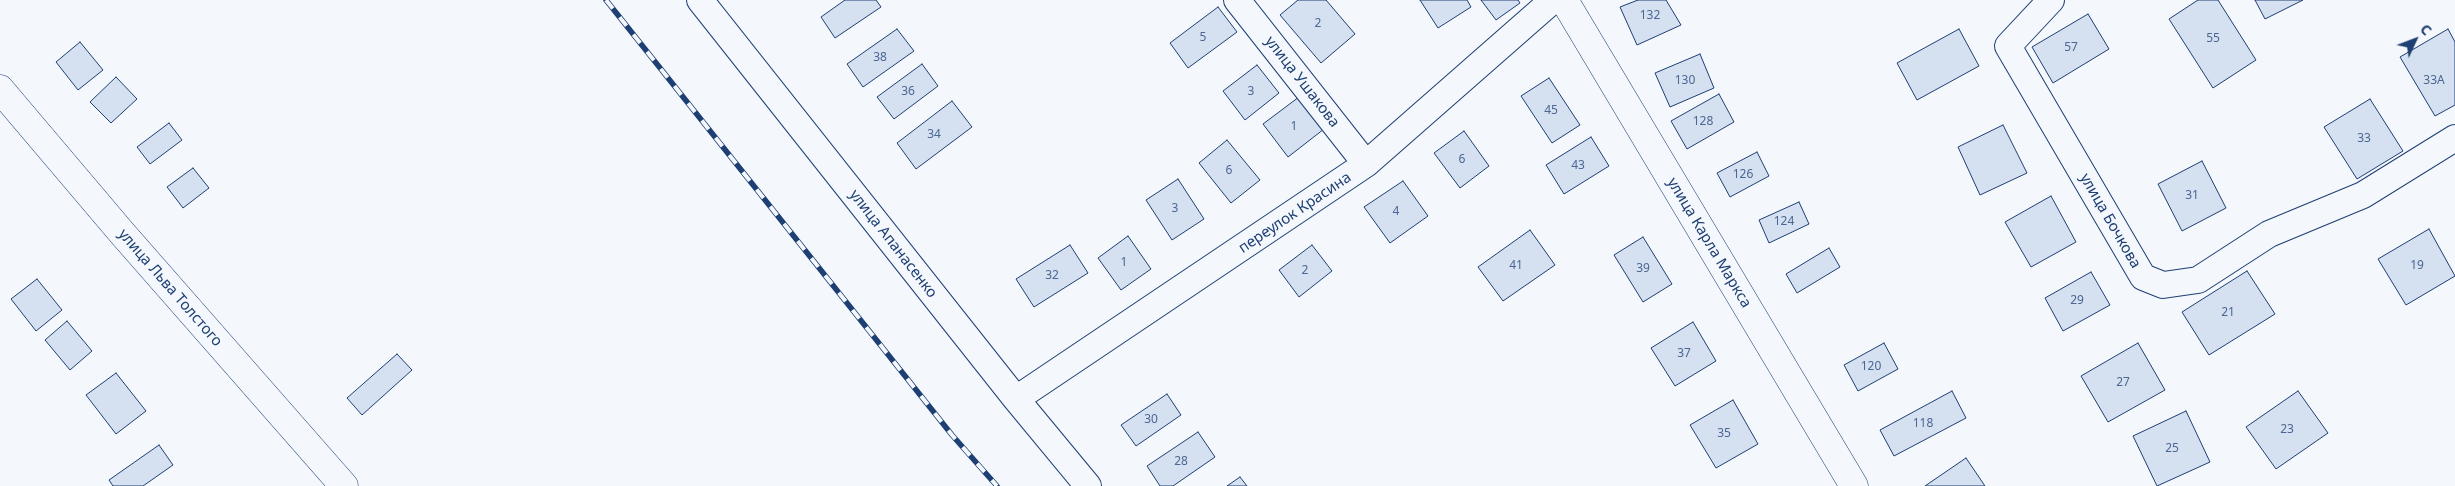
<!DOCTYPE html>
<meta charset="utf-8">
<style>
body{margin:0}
#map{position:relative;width:2455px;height:486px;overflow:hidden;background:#f4f7fb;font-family:"Noto Sans",sans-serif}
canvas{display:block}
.north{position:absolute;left:2390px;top:15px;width:50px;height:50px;-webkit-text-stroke:4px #f4f7fb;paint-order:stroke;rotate:47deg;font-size:14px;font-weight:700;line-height:20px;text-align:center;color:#1d3f73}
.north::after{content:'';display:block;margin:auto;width:18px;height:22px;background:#1d3f73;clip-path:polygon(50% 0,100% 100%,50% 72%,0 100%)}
</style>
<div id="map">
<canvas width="2455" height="486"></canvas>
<div class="north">С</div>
</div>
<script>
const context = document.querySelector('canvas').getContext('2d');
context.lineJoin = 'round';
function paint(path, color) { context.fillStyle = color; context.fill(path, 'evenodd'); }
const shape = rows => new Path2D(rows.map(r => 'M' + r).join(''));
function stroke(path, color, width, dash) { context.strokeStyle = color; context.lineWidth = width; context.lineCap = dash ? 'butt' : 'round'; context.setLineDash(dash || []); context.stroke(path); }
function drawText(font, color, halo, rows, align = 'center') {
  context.font = font + ' "Noto Sans",sans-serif'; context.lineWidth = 4; context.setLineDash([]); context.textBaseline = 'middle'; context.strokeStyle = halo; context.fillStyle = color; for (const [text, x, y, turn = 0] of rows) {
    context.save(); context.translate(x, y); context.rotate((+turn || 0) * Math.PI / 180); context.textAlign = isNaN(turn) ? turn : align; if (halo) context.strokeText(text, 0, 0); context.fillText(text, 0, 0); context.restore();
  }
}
const building = shape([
 [845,0,876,0,881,7,835,38,821,17,845,0],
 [1298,0,1326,0,1355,34,1321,63,1280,15,1298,0],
 [1420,0,1467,0,1471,7,1438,28,1420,0],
 [1481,0,1518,0,1520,3,1496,20,1481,0],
 [1638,0,1666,0,1681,25,1637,45,1620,7,1638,0],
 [2198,0,2218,0,2256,60,2213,88,2169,19,2198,0],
 [2255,0,2303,0,2265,19,2255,0],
 [1218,7,1237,32,1188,68,1170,43,1218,7],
 [2088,14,2109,49,2053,83,2032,47,2088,14],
 [897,29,914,51,863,87,847,64,897,29],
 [1959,29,1979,66,1917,100,1897,63,1959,29],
 [2448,29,2455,42,2455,105,2435,116,2400,57,2448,29],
 [80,42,103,70,78,90,56,62,80,42],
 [1700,54,1714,88,1670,107,1655,73,1700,54],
 [922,64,938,86,894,119,877,97,922,64],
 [1257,65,1279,93,1245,120,1223,91,1257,65],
 [116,77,137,99,111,123,90,102,116,77],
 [1549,78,1580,125,1552,143,1521,96,1549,78],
 [1719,94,1734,122,1687,149,1671,121,1719,94],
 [1299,97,1324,129,1288,157,1263,124,1299,97],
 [2370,99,2403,151,2357,179,2324,127,2370,99],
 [952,101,972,127,916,169,897,143,952,101],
 [169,123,182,140,150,164,137,147,169,123],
 [2003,125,2027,173,1980,195,1958,147,2003,125],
 [1464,131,1489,166,1460,188,1434,153,1464,131],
 [1591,137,1609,166,1564,194,1546,165,1591,137],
 [1227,140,1260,180,1231,203,1199,163,1227,140],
 [1757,152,1769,176,1730,197,1717,173,1757,152],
 [2202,161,2226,208,2182,231,2158,184,2202,161],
 [193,168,209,188,183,208,167,187,193,168],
 [1178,179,1204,219,1172,240,1146,200,1178,179],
 [1403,181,1428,216,1390,243,1364,207,1403,181],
 [2051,196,2076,242,2031,267,2005,222,2051,196],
 [1799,202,1809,224,1769,243,1759,220,1799,202],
 [2429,229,2455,276,2406,305,2378,259,2429,229],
 [1530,230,1555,265,1503,301,1478,267,1530,230],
 [1128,236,1151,269,1121,290,1098,258,1128,236],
 [1643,237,1672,284,1643,302,1614,255,1643,237],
 [1070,245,1088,273,1034,307,1016,279,1070,245],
 [1312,245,1332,271,1299,297,1279,270,1312,245],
 [1829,248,1840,267,1797,293,1786,274,1829,248],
 [2247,271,2275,314,2209,355,2182,312,2247,271],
 [2091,272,2110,305,2063,331,2045,298,2091,272],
 [37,279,62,310,36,331,11,299,37,279],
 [67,321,92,351,70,370,45,340,67,321],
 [1693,322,1716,361,1675,386,1651,348,1693,322],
 [1884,343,1898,369,1858,391,1844,365,1884,343],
 [2138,343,2165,390,2108,422,2081,376,2138,343],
 [397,354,412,370,362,415,347,398,397,354],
 [116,373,146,411,116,434,86,395,116,373],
 [1952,391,1966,418,1894,456,1880,430,1952,391],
 [2298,391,2328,433,2276,469,2246,427,2298,391],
 [1167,394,1181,415,1136,446,1121,425,1167,394],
 [1733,400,1758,444,1716,468,1690,425,1733,400],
 [2186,411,2210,462,2157,486,2133,436,2186,411],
 [1198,432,1215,457,1173,486,1160,486,1147,466,1198,432],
 [159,445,173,465,143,486,113,486,109,480,159,445],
 [1966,458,1985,486,1925,486,1966,458],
 [1240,477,1247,486,1227,486,1240,477]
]);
paint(building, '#d5e0f0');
stroke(building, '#1d3f73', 1);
const street = shape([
 [700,0,1016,399,1088,486],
 [1237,0,1366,164],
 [2051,0,2008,46,2143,277,2163,285,2198,280,2269,234,2363,195,2455,138],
 [1016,399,1366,164,1553,0]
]);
const secondary = shape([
 [1564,0,1854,486],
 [0,89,122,233,344,486]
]);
stroke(street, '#1d3f73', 28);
stroke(secondary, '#1d3f73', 29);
stroke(street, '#f4f7fb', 26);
stroke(secondary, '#f4f7fb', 28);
const rail = shape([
 [606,0,952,435,997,486]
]);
stroke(rail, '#1d3f73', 5.5);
stroke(rail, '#f4f7fb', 4, [11]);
drawText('12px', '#4b6792', null, [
 ["132",1650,16],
 ["2",1318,24],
 ["5",1203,38],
 ["55",2213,39],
 ["57",2071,48],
 ["38",880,58],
 ["130",1685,81],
 ["33А",2434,81],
 ["36",908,92],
 ["3",1251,92],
 ["45",1551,111],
 ["128",1703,122],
 ["1",1294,127],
 ["34",934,135],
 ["33",2364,139],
 ["6",1462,160],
 ["43",1578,166],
 ["6",1229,171],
 ["126",1743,175],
 ["31",2192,196],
 ["3",1175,209],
 ["4",1396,212],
 ["124",1784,222],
 ["1",1124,263],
 ["41",1516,266],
 ["19",2417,266],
 ["39",1643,269],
 ["2",1305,271],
 ["32",1052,276],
 ["29",2077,301],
 ["21",2228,313],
 ["37",1684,354],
 ["120",1871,367],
 ["27",2123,383],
 ["30",1151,420],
 ["118",1923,424],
 ["23",2287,430],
 ["35",1724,434],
 ["25",2172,449],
 ["28",1181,462]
]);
drawText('15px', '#1d3f73', '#f4f7fb', [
 ["улица Ушакова",1302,82,52],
 ["переулок Красина",1295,213,-34],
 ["улица Бочкова",2110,221,60],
 ["улица Карла Маркса",1709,243,59],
 ["улица Апанасенко",893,244,52],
 ["улица Льва Толстого",170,288,49]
]);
</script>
